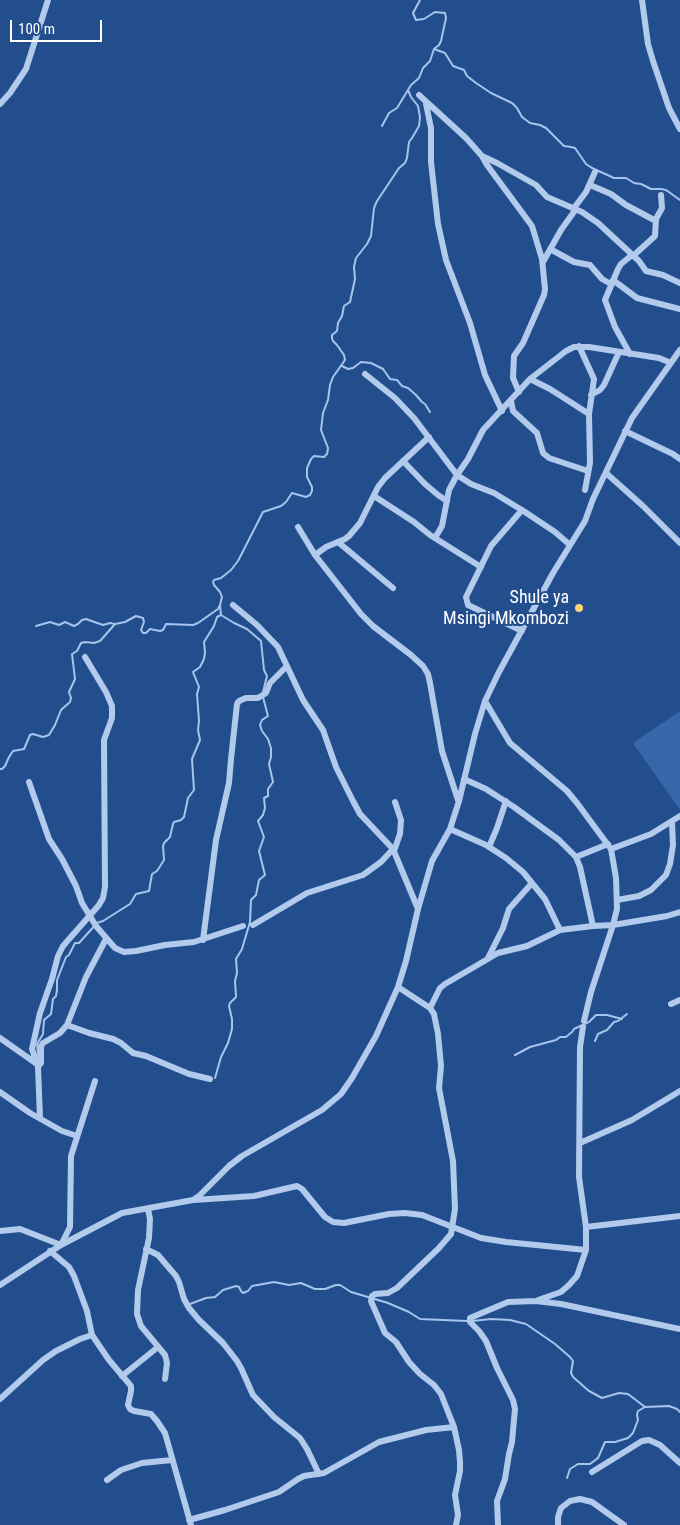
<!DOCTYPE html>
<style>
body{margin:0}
#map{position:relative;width:680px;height:1525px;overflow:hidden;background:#234e8e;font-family:"Roboto Condensed",sans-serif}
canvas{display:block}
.scale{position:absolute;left:10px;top:20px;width:92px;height:22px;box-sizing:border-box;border:2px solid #fff;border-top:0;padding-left:6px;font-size:15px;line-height:18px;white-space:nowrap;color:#fff;-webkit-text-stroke:4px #234e8e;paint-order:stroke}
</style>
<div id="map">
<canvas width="680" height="1525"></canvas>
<div class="scale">100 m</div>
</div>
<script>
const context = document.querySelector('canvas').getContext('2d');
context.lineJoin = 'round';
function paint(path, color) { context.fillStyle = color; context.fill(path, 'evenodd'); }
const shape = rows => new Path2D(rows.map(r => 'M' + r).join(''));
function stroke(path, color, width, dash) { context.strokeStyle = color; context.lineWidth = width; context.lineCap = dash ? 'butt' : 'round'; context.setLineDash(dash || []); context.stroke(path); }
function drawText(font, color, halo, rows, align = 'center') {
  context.font = font + ' "Roboto Condensed",sans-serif'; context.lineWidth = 4; context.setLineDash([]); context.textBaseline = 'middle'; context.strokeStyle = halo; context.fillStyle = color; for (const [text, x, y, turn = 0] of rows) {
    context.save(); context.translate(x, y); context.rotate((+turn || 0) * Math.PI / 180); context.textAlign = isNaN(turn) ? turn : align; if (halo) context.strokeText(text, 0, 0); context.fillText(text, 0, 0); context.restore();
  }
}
paint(shape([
 [680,711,680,810,633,743]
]), '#3767ab');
stroke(shape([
 [434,49,445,53,453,66,464,70,467,76,476,83,491,93,512,103,517,108,522,117,530,123,540,125,546,128,564,146,571,147,575,148,586,164,592,168,614,178,626,178,634,183,641,184,651,189,661,189,666,190,680,200],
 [382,126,389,113,397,108,411,85,419,78,423,68,430,61,434,49,439,45,441,41,446,18,445,13,435,12,424,19,416,20,413,13,420,0],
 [342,366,348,369,353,368,361,362,371,363,383,369,390,379,397,380,402,386,408,388,416,395,422,402,425,404,430,412],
 [36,626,50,622,59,625,65,622,74,626,78,624,82,620,86,619,103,625,110,623,115,624,125,622,136,616,143,618,144,622,141,630,143,633,146,633,150,629,160,631,163,630,166,624,193,625,198,623,218,609,220,605],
 [263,692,267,676,264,670,261,641,247,629,234,623,221,615,220,605,222,597,220,592,214,585,213,582,214,580,221,578,231,570,238,561,263,512,281,506,286,502,292,493,306,497,310,495,312,491,312,487,307,477,307,468,311,459,314,456,324,457,327,454,328,448,321,430,323,413,328,400,330,385,333,377,345,360,344,355,337,345,333,341,332,338,332,335,337,331,338,323,342,316,344,306,350,302,355,279,354,267,356,258,367,244,371,236,374,208,377,201,399,168,405,163,407,158,409,142,412,138,419,126,420,117,418,106,411,97,408,90],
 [0,769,2,769,5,766,9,757,13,751,24,749,30,735,33,734,43,737,49,735,55,725,61,710,70,702,71,698,69,692,75,679,72,654,77,651,81,643,85,642,94,643,100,641,115,624],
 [595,1041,598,1034,607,1030,614,1022,618,1021,627,1014],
 [38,1055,37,1044,43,1034,44,1020,51,1014,53,999,56,996,57,990,57,980,66,957,69,955,75,943,79,943,97,923,103,921,130,904,136,894,149,891,152,874,157,871,164,860,163,846,164,843,170,837,173,824,174,822,181,820,184,817,188,798,194,790,192,759,200,740,198,730,199,721,197,694,199,687,193,672,200,667,204,659,205,652,204,642,214,626,217,617,221,615],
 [515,1055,530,1047,556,1040,560,1037,566,1037,572,1032,574,1029,589,1022,596,1015,607,1015,622,1019],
 [215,1078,221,1057,228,1043,232,1029,232,1019,229,1006,230,1003,236,997,235,981,237,973,236,959,242,949,250,922,251,900,256,895,259,880,265,875,259,851,264,837,258,821,263,815,265,808,264,798,268,796,268,789,273,782,269,764,271,757,271,748,268,739,262,731,260,725,262,720,268,716,263,697],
 [190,1304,206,1298,215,1297,223,1290,236,1286,239,1287,241,1291,243,1293,248,1291,252,1286,274,1282,289,1285,301,1283,315,1289,325,1289,336,1285,340,1285,351,1292,388,1303,409,1312,420,1319,467,1321],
 [472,1321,491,1319,510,1320,526,1324,555,1344,570,1357,573,1361,571,1373,573,1377,589,1391,602,1398,619,1393,628,1394,645,1407,669,1406,677,1409,680,1412],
 [567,1478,570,1469,578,1464,590,1464,598,1458,605,1442,615,1442,628,1438,633,1433,638,1420,637,1415,638,1411,645,1407]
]), '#a6c4ec', 2);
stroke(shape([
 [642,0,648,44,653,61,669,108,680,129],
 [419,95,466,138,482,156,497,163,536,185,547,197,582,212,598,223,639,261,646,271,663,275,680,283],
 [0,104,10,93,26,69,48,0],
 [426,104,431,128,431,162,438,224,446,260,470,323,485,375,502,411],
 [482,156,487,165,532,226,542,259,545,289,544,295,523,343,514,356,513,378,519,392],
 [590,185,611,194,626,205,656,221],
 [574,208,586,192,595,172],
 [550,249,574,262,590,265,602,279,611,284],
 [633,256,655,236,656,219,662,208,661,195],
 [543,262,561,230,576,209],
 [613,280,637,298,680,309],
 [579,346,594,379,589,414,590,463,585,490],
 [630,354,615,327,605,300,618,269,621,264,632,255],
 [365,374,395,398,414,418,457,475,471,484,494,493,525,512,555,532,570,545],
 [530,379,550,389,589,414],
 [591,395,600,390,604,385,619,352],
 [511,401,513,411,537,433,543,453,549,458,588,471],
 [625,431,673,454,680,459],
 [403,461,425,484,438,495,447,501],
 [606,473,643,506,680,543],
 [374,496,414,522,430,535,481,567],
 [522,510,491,546,466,597,468,605,522,631],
 [298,527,315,555,361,614,373,626,411,655,423,666,428,674,430,683,442,751,458,800],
 [435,538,442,526,449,490,457,475,468,459,483,430,530,379,566,351,574,347,589,347,659,358,671,363],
 [338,542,393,588],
 [315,555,326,547,345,539,349,536,360,523,378,487,385,478,429,437],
 [233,605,257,625,278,647,303,700,323,730,336,767,353,801,360,814,393,849,418,909],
 [485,701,510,743,567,791,577,803,611,849,616,878,617,909,613,925,591,992,584,1021],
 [464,779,486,789,514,807,559,840,576,857,580,867,593,926],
 [29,782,49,839,62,859,76,886,82,903,96,926,115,948,124,952,136,951,165,945,194,942,243,926],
 [450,829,486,845,506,858,523,872,545,899,560,930],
 [489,847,497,828,506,801],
 [611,849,651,834,680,816],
 [394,851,400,834,401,820,395,802],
 [576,857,608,844],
 [617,900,639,896,651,890,666,875,670,864,673,845,672,822],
 [253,925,307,893,363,875,381,862,393,849],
 [203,940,216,840,229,783,231,759,237,704,239,701,246,698,258,698,266,693,270,683,287,666],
 [488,958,503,928,509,909,532,883],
 [398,987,430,1008,434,1014,438,1034,441,1066,439,1088,453,1161,455,1209,451,1234,439,1248,397,1288,388,1293,375,1294,372,1296,371,1301,385,1333,396,1342,409,1362,420,1374,434,1385,441,1394,454,1427,459,1450,460,1462,460,1471,455,1495,458,1515,456,1525],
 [671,1004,680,1000],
 [430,1008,440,988,445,984,498,953,527,946,560,930,593,926,613,925,667,916,680,912],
 [67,1025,89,1033,113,1039,121,1043,133,1053,146,1056,189,1074,210,1079],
 [0,1038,37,1064],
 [38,1067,41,1063,41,1046,43,1043,60,1033,67,1025,86,977,106,939],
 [0,1092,30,1113,62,1131,77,1136],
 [40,1118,38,1067,32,1049,40,1013,52,979,58,956,63,946,99,905,103,898,105,887,104,740,112,718,112,706,106,692,85,657],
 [580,1143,632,1120,680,1091],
 [194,1200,254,1196,297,1186,302,1189,325,1217,333,1222,344,1223,389,1214,405,1213,422,1215,481,1238,506,1242,586,1250],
 [148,1209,150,1219,149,1238,138,1290,137,1314,141,1326,165,1355,167,1363,165,1379],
 [586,1227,680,1216],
 [0,1231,20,1229,61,1245,70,1227,71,1156,95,1081],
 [146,1249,158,1255,176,1276,179,1282,184,1299,189,1308,199,1320,223,1343,237,1361,241,1368,253,1395,274,1417,300,1438,307,1449,319,1474],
 [50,1251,69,1267,74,1276,87,1311,92,1335,109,1360,131,1386,131,1391,128,1405,130,1409,134,1411,151,1414,157,1421,165,1433,191,1525],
 [0,1285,61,1245,122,1213,193,1200,199,1196,229,1166,242,1156,322,1110,341,1094,352,1078,376,1036,398,987,406,961,418,909,432,861,450,829,459,801,475,734,485,701,499,672,553,573,585,521,593,499,632,418,680,350],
 [538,1300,561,1292,569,1285,577,1276,586,1250,586,1227,579,1177,580,1047,583,1027],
 [122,1376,158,1347],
 [0,1399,43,1360,56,1351,80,1339,92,1335],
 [592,1472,642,1441,649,1440,660,1445,680,1463],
 [107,1480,121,1470,142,1463,172,1460],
 [189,1520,225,1510,279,1492,298,1479,304,1476,324,1473,379,1442,426,1430,454,1427],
 [498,1525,497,1501,505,1479,509,1454,512,1442,515,1409,513,1400,497,1368,486,1341,479,1331,470,1322,470,1318,508,1302,536,1301,561,1304,680,1329],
 [558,1525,558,1517,561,1508,570,1501,580,1499,592,1502,624,1525]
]), '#b2caeb', 6);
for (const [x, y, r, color] of [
 [579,608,5,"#f7d675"]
]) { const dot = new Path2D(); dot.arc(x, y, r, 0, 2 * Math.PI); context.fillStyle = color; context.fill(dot); stroke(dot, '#234e8e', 2); }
drawText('18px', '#fff', '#234e8e', [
 ["Shule ya",569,598],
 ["Msingi Mkombozi",569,619]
], 'right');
</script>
